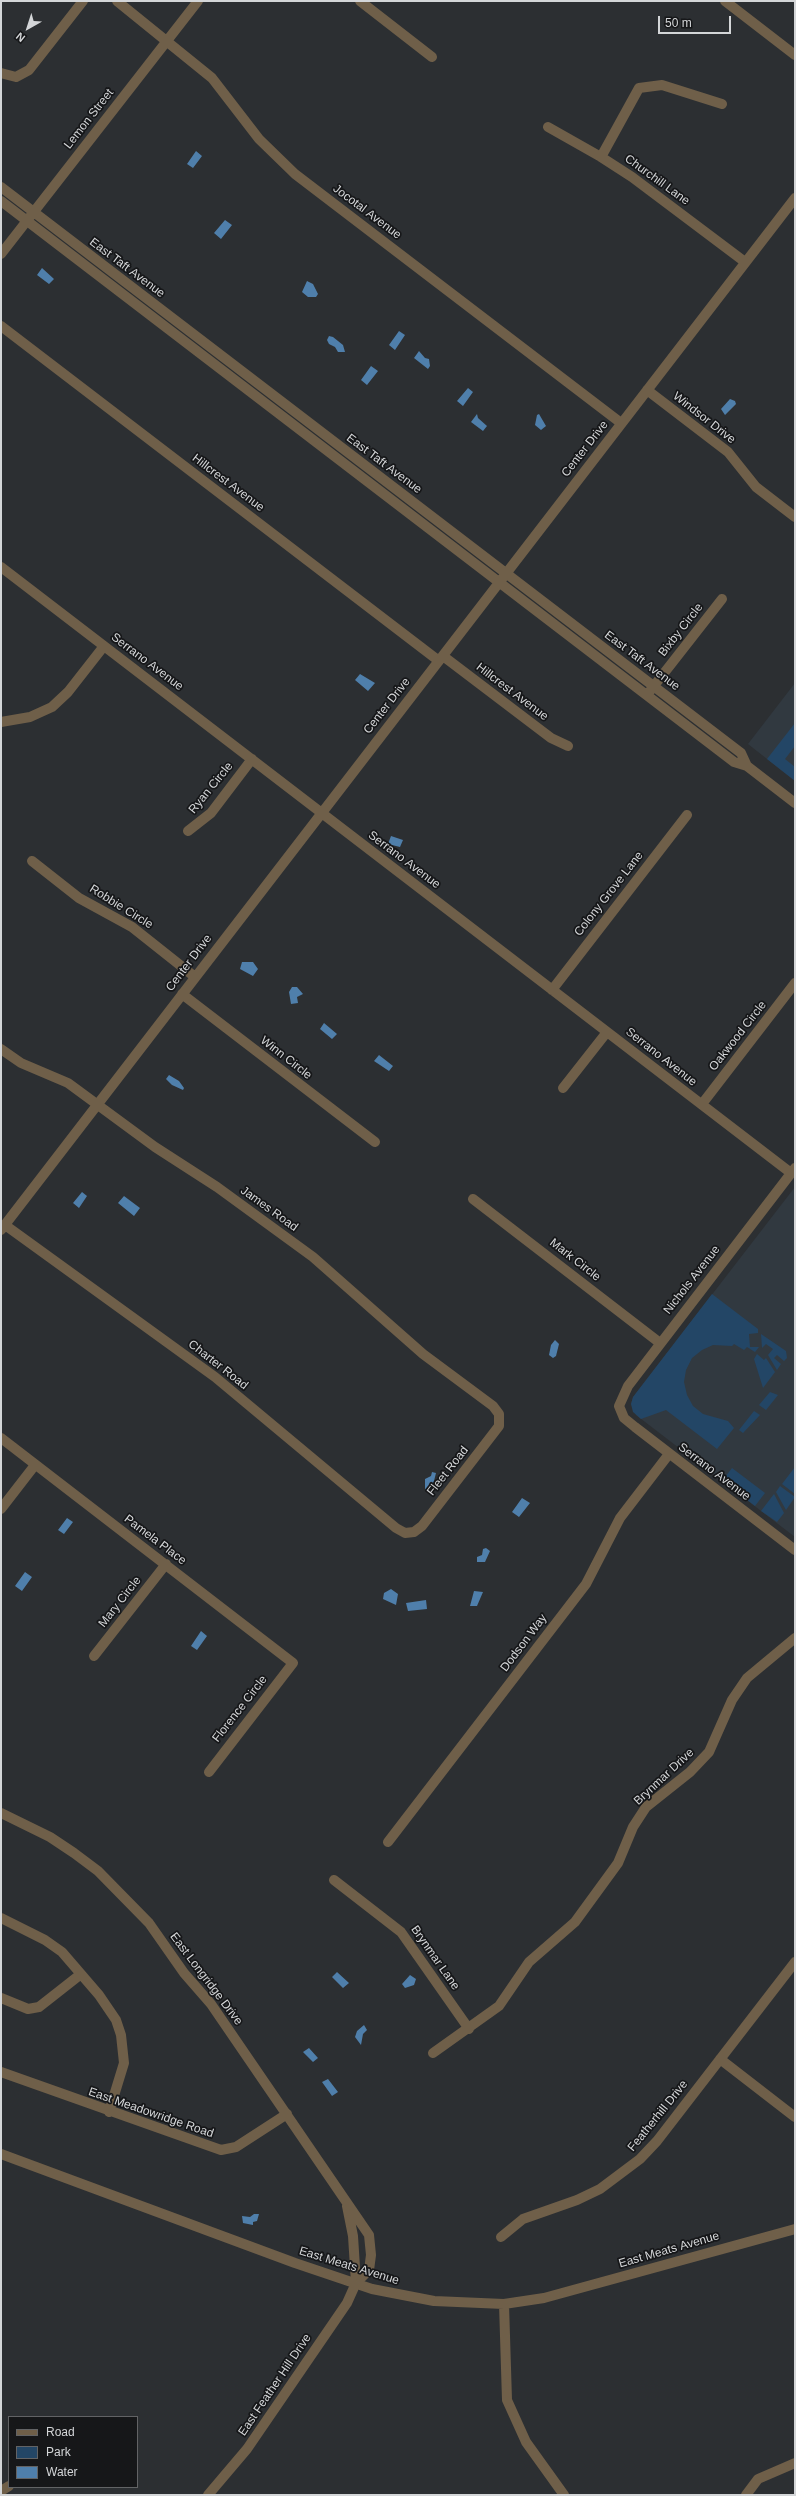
<!DOCTYPE html>
<style>
body{margin:0}
#map{position:relative;width:796px;height:2496px;overflow:hidden;background:#2c2f32;font-family:Helvetica,sans-serif}
canvas{display:block}
.frame{position:absolute;inset:0;border:2px solid #d4d6d8;pointer-events:none}
.legend{position:absolute;left:8px;top:2416px;width:130px;height:72px;box-sizing:border-box;background:#161719;border:1px solid #626365;margin:0;padding:5px 7px;list-style:none;font-size:12px;color:#d4d6d8}
.legend li{display:flex;align-items:center;gap:8px;height:20px}
.legend b{width:20px;border:1px solid #626365}
.north{position:absolute;left:8px;top:8px;width:40px;height:40px;-webkit-text-stroke:3px #161719;paint-order:stroke;rotate:219deg;font-size:11px;font-weight:700;line-height:16px;text-align:center;color:#d4d6d8}
.north::after{content:'';display:block;margin:auto;width:14px;height:18px;background:#d4d6d8;clip-path:polygon(50% 0,100% 100%,50% 72%,0 100%)}
.scale{position:absolute;left:658px;top:16px;width:73px;height:18px;box-sizing:border-box;border:2px solid #d4d6d8;border-top:0;padding-left:5px;font-size:12px;line-height:14px;white-space:nowrap;color:#d4d6d8;-webkit-text-stroke:3px #161719;paint-order:stroke}
</style>
<div id="map">
<canvas width="796" height="2496"></canvas>
<div class="frame"></div>
<ul class="legend">
<li><b style="height:5px;background:#6f5f49"></b>Road</li>
<li><b style="height:11px;background:#234666"></b>Park</li>
<li><b style="height:11px;background:#4f7fab"></b>Water</li>
</ul>
<div class="north">N</div>
<div class="scale">50 m</div>
</div>
<script>
const context = document.querySelector('canvas').getContext('2d');
context.lineJoin = 'round';
function paint(path, color) { context.fillStyle = color; context.fill(path, 'evenodd'); }
const shape = rows => new Path2D(rows.map(r => 'M' + r).join(''));
function stroke(path, color, width, dash) { context.strokeStyle = color; context.lineWidth = width; context.lineCap = dash ? 'butt' : 'round'; context.setLineDash(dash || []); context.stroke(path); }
function drawText(font, color, halo, rows, align = 'center') {
  context.font = font + ' Helvetica,sans-serif'; context.lineWidth = 3.5; context.setLineDash([]); context.textBaseline = 'middle'; context.strokeStyle = halo; context.fillStyle = color; for (const [text, x, y, turn = 0] of rows) {
    context.save(); context.translate(x, y); context.rotate((+turn || 0) * Math.PI / 180); context.textAlign = isNaN(turn) ? turn : align; if (halo) context.strokeText(text, 0, 0); context.fillText(text, 0, 0); context.restore();
  }
}
paint(shape([
 [795,683,795,781,748,744],
 [795,1187,795,1537,636,1415,631,1404,633,1397]
]), '#313940');
paint(shape([
 [795,723,795,746,785,759,795,767,795,781,767,759],
 [712,1294,758,1329,758,1333,749,1334,750,1347,759,1347,755,1352,747,1347,744,1350,734,1344,732,1346,713,1345,702,1350,692,1358,686,1370,684,1382,687,1395,693,1406,703,1414,728,1421,734,1428,717,1449,666,1410,641,1419,633,1412,631,1404,633,1397],
 [761,1334,786,1351,787,1358,784,1361,777,1355,774,1358,781,1364,777,1370,768,1355,773,1349,766,1344,762,1348],
 [757,1354,764,1360,766,1358,775,1372,763,1388,754,1359],
 [770,1392,778,1395,766,1410,759,1405],
 [754,1411,760,1415,743,1433,739,1430],
 [795,1467,795,1494,782,1484],
 [732,1468,765,1493,755,1506,722,1481],
 [780,1486,795,1497,786,1510,776,1492],
 [774,1494,784,1513,777,1522,761,1511]
]), '#234666');
paint(shape([
 [196,151,202,156,193,168,187,164],
 [225,220,232,225,221,239,214,233],
 [42,268,54,279,49,284,37,275],
 [307,281,313,284,318,294,316,297,308,297,302,292],
 [399,331,405,335,395,350,389,345],
 [329,336,333,337,343,345,345,352,338,352,335,347,329,344,327,340],
 [419,351,425,358,429,359,430,366,428,369,414,358],
 [371,366,378,371,367,385,361,380],
 [468,388,473,392,463,406,457,401],
 [730,399,735,401,736,404,725,415,721,409],
 [477,414,478,418,487,426,483,431,471,422],
 [539,414,546,426,541,430,535,425,537,415],
 [360,674,375,683,368,691,355,680],
 [391,836,403,840,400,847,388,844],
 [242,962,253,962,258,969,253,976,240,969],
 [292,987,297,987,303,994,297,997,298,1003,291,1004,289,992],
 [324,1023,337,1034,332,1039,320,1029],
 [379,1055,393,1066,389,1071,374,1061],
 [169,1075,179,1081,184,1088,183,1090,172,1085,166,1079],
 [82,1192,87,1196,79,1208,73,1203],
 [124,1196,140,1208,134,1216,118,1203],
 [555,1340,559,1344,556,1356,553,1358,549,1355,551,1345],
 [432,1472,436,1473,434,1481,431,1487,425,1490,425,1479,431,1476],
 [522,1498,530,1503,519,1517,512,1512],
 [67,1518,73,1522,64,1534,58,1530],
 [486,1548,490,1551,485,1562,477,1562,477,1557,482,1555,483,1549],
 [25,1572,32,1577,22,1591,15,1586],
 [391,1589,398,1594,396,1605,383,1599,384,1593],
 [474,1591,483,1592,477,1606,470,1606],
 [426,1600,427,1609,408,1611,406,1603],
 [201,1631,207,1636,197,1650,191,1646],
 [337,1972,349,1983,343,1988,332,1977],
 [410,1975,416,1979,414,1985,405,1988,402,1984],
 [364,2025,367,2030,363,2034,361,2045,355,2037,357,2031],
 [309,2048,318,2058,313,2062,303,2052],
 [328,2079,338,2092,332,2096,322,2082],
 [254,2214,259,2214,257,2221,253,2222,253,2225,243,2223,242,2216,250,2217]
]), '#4f7fab');
stroke(shape([
 [117,1,212,78,259,139,295,174,621,423],
 [360,1,432,57],
 [725,1,795,55],
 [1,73,16,77,29,70,83,1],
 [548,127,601,157,632,177,745,262],
 [601,157,639,88,662,85,722,104],
 [1,187,741,753,747,766],
 [1,201,734,762,747,766,795,803],
 [1,254,198,1],
 [1,326,439,661],
 [647,390,728,452,756,487,795,517],
 [1,567,791,1173],
 [443,656,551,738,568,746],
 [650,691,722,599],
 [1,722,30,717,52,707,68,692,104,646],
 [188,831,211,813,252,759],
 [32,861,79,898,132,927,195,977],
 [552,990,687,815],
 [182,994,375,1142],
 [1,1049,21,1063,68,1083,155,1147,217,1187,313,1257,423,1354,493,1406,499,1414,499,1426,422,1526,414,1532,405,1533,396,1528,215,1377,5,1225],
 [563,1088,607,1032],
 [702,1104,795,983],
 [795,1168,628,1386,619,1406,624,1418,635,1427,795,1550],
 [473,1199,660,1343],
 [1,1230,795,198],
 [1,1438,293,1663,209,1772],
 [1,1509,35,1465],
 [94,1656,166,1564],
 [1,1813,50,1837,74,1853,98,1871,149,1923,184,1973,211,2004,369,2235,371,2255,369,2270,356,2283,347,2303,247,2449,208,2495],
 [388,1842,586,1584,620,1518,669,1454],
 [334,1880,401,1932,469,2029],
 [1,1918,45,1940,62,1952,99,1995,116,2020,121,2035,124,2063,109,2112],
 [1,1998,28,2009,39,2007,81,1974],
 [433,2053,499,2006,529,1962,575,1922,618,1863,633,1827,646,1807,690,1772,709,1752,732,1700,747,1678,795,1638],
 [720,2059,795,2117],
 [1,2072,221,2150,236,2147,287,2114],
 [1,2154,295,2263,372,2289,434,2301,504,2304,544,2298,795,2229],
 [347,2206,353,2236,356,2283],
 [501,2237,523,2219,577,2200,600,2189,640,2159,657,2141,795,1962],
 [504,2304,507,2400,526,2442,564,2495],
 [1,2491,9,2486],
 [746,2495,758,2479,795,2463]
]), '#6f5f49', 10);
drawText('12px', '#d4d6d8', '#161719', [
 ["Lemon Street",89,119,-52],
 ["Churchill Lane",657,180,36],
 ["Jocotal Avenue",367,212,37],
 ["East Taft Avenue",127,268,37],
 ["Windsor Drive",704,418,38],
 ["Center Drive",585,449,-52],
 ["East Taft Avenue",384,464,37],
 ["Hillcrest Avenue",228,483,37],
 ["Bixby Circle",681,630,-52],
 ["East Taft Avenue",642,661,37],
 ["Serrano Avenue",147,662,37],
 ["Hillcrest Avenue",512,692,37],
 ["Center Drive",387,706,-52],
 ["Ryan Circle",211,788,-51],
 ["Serrano Avenue",404,860,37],
 ["Colony Grove Lane",609,894,-52],
 ["Robbie Circle",121,907,32],
 ["Center Drive",189,963,-53],
 ["Oakwood Circle",738,1036,-52],
 ["Serrano Avenue",661,1057,38],
 ["Winn Circle",286,1058,38],
 ["James Road",269,1209,36],
 ["Mark Circle",575,1260,38],
 ["Nichols Avenue",692,1280,-52],
 ["Charter Road",218,1365,38],
 ["Fleet Road",448,1471,-52],
 ["Serrano Avenue",714,1472,37],
 ["Pamela Place",155,1540,37],
 ["Mary Circle",120,1602,-52],
 ["Dodson Way",524,1643,-53],
 ["Florence Circle",240,1709,-52],
 ["Brynmar Drive",664,1777,-43],
 ["Brynmar Lane",435,1958,55],
 ["East Longridge Drive",206,1979,53],
 ["East Meadowridge Road",151,2113,19],
 ["Featherhill Drive",658,2116,-51],
 ["East Meats Avenue",669,2250,-16],
 ["East Meats Avenue",349,2266,17],
 ["East Feather Hill Drive",275,2385,-56]
]);
</script>
